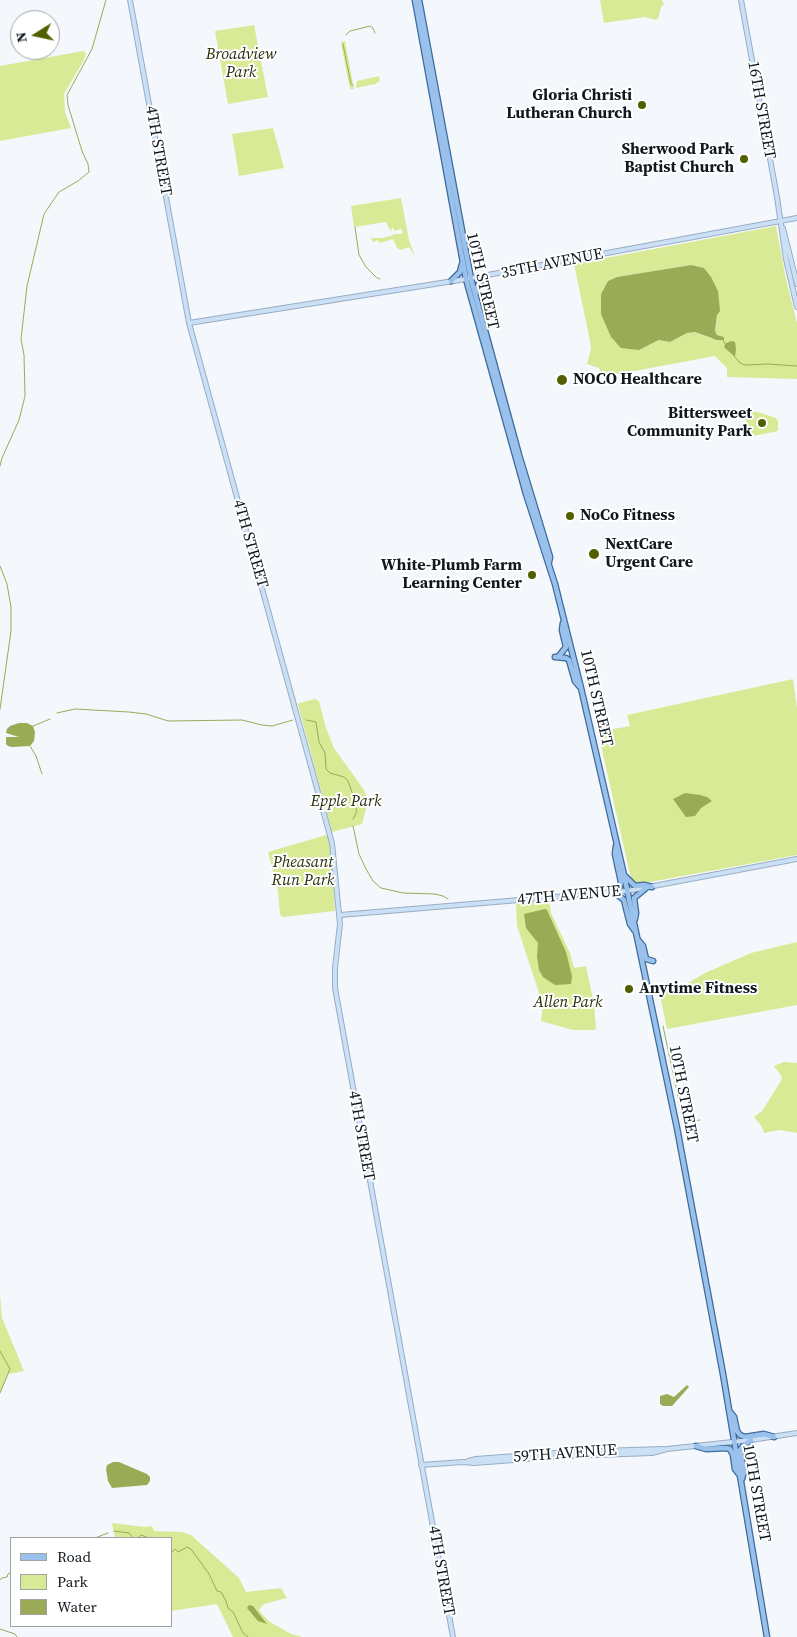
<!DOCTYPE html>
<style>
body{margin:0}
#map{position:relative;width:797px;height:1637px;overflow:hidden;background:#f4f8fd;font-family:"Source Serif 4",serif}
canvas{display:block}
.legend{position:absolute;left:10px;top:1537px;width:162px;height:90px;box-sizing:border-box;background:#fff;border:1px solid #9fa3a6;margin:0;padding:6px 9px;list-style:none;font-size:15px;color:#101820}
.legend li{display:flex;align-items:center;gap:10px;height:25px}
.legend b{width:25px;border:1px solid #9fa3a6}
.north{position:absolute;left:10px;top:10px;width:50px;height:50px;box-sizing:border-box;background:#fff;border:1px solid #9fa3a6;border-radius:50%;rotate:260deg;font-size:14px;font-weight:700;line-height:20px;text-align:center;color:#101820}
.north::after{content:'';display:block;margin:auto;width:18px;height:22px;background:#525f00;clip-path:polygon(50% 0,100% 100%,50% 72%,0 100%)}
</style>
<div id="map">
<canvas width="797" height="1637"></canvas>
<ul class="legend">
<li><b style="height:6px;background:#99c1eb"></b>Road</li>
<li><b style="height:14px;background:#d8ea95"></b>Park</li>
<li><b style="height:14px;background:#9aaa55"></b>Water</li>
</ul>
<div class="north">N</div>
</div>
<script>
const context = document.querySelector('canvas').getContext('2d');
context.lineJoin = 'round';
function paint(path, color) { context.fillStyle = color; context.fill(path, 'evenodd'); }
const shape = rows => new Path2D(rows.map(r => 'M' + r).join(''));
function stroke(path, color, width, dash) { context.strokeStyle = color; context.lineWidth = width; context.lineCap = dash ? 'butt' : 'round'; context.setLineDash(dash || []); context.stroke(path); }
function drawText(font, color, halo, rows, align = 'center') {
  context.font = font + ' "Source Serif 4",serif'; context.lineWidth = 4; context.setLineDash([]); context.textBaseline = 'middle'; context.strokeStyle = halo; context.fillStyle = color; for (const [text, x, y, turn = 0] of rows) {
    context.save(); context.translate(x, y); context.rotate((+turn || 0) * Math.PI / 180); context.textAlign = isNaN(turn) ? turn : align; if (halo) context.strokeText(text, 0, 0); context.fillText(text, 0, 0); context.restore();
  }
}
paint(shape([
 [600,0,662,0,664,4,661,7,658,19,656,20,645,17,604,23],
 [254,25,268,97,228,104,215,31],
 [345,41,354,89,350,89,341,44,342,42],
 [83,51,86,53,84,60,64,94,65,112,71,128,0,141,0,66],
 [379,76,380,81,375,84,356,88,357,81],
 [273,128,284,168,239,176,232,134],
 [401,198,409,240,415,257,409,247,401,250,397,248,393,239,380,243,378,240,373,242,371,238,383,238,390,236,390,237,393,234,401,234,403,232,401,229,395,231,392,227,391,232,386,222,354,227,351,206],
 [776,226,786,279,797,323,797,379,727,377,727,368,715,356,602,377,599,368,587,364,591,349,590,341,574,264],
 [690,265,704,268,717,318,715,331,717,335,724,337,710,338,695,332,687,333,670,342,660,340,639,350,601,294,608,281,617,277],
 [747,411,758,412,776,418,778,421,778,431,753,436,746,424,745,413],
 [793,679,797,708,797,855,639,884,631,879,598,732,630,726,627,715],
 [315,699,319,701,326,728,334,748,364,790,367,798,367,805,362,824,332,832,298,705,299,703],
 [326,835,328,837,331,853,335,911,283,917,280,914,278,891,268,852],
 [549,900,551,913,570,953,574,968,586,966,594,1004,596,1027,595,1030,573,1030,541,1021,543,1005,517,926,516,906,518,903],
 [797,942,797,1005,667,1029,659,990,681,987,705,973,751,953],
 [784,1062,797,1063,797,1133,779,1130,764,1133,762,1127,754,1117,762,1111,781,1081,782,1077,774,1066],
 [0,1295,2,1318,24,1371,8,1374,0,1393],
 [112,1523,145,1527,152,1526,154,1531,182,1532,191,1535,239,1578,246,1592,281,1588,287,1598,264,1604,259,1609,261,1613,270,1622,291,1634,303,1637,233,1637,217,1604,171,1611,171,1538,115,1538]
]), '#d8ea95');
paint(shape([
 [691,265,704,268,711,277,718,291,720,311,717,315,715,331,717,335,724,337,724,340,717,340,695,332,687,333,670,342,659,340,639,350,621,348,611,337,601,314,601,294,608,281,617,277],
 [732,341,735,342,736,349,735,357,724,347,726,343],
 [19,723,27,723,33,726,35,732,34,741,30,746,12,747,8,746,6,744,6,737,19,737,6,733,7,729,10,726],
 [685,793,700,795,707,797,712,801,701,808,695,816,686,817,673,799],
 [545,909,547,910,566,952,572,976,571,984,555,985,543,977,539,970,537,956,538,943,526,928,524,914],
 [687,1385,689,1387,672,1406,663,1406,660,1404,660,1396,667,1394,674,1397],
 [113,1462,119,1462,147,1474,150,1477,150,1481,147,1485,112,1488,108,1481,106,1469,107,1465],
 [249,1605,253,1606,267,1624,258,1621,247,1608]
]), '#9aaa55');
stroke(shape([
 [346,35,350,31,370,26,373,28,375,33],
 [343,44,351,84,353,85],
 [355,227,359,255,366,267,377,278],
 [378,278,380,279],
 [723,340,725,344],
 [735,357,740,363,745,365,768,364,797,366],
 [0,466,2,458,19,420,25,396,24,355,21,339,27,286,44,214,59,192,78,181,89,172,88,164,82,151,68,105,67,95,92,49,106,0],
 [0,566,7,584,11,607,11,631,0,709],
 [57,713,75,709,129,712,146,714,168,721,242,720,262,725,272,726,293,720],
 [306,720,316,722,319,742,325,753,326,769,330,773,344,777,348,781,353,795,353,802,357,811,353,819],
 [33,726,50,719],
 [30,746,36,756,42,774],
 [353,826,359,854,366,869,373,881,381,888,403,893,435,894,443,896,448,899],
 [663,1026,682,1115],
 [684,1122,700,1120],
 [0,1351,10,1369,0,1393],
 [114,1531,129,1533,133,1538],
 [95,1538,108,1533],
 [138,1538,141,1535,149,1538],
 [171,1553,175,1549,178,1552,187,1547,191,1549,209,1574,217,1591,221,1592,226,1601,228,1608,233,1612,243,1633,248,1637],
 [0,1580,2,1578,7,1577,8,1574,11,1572],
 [0,1629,15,1634,17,1637]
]), '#9aaa55', 1);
const secondary = shape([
 [130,0,189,323,332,843,340,924,335,968,335,988,453,1637],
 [741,0,777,197,786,259,797,307],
 [783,228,797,284],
 [189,323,466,279,797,218],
 [340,915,627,891,797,859],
 [468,1461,476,1459,568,1452,663,1449],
 [421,1465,463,1462,474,1463,568,1456,652,1453,667,1449,751,1440,797,1433]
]);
const primary = shape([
 [415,0,466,279,526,494,555,584,581,688,624,875,677,1128,723,1374,767,1637],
 [419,0,471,279,519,455,550,557,549,562],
 [451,281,460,272,462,264],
 [476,293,479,283,486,276],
 [559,656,566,647,562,630,563,623],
 [555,657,566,658,569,660,575,681,580,687],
 [625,876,635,886,644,885,652,887],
 [613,892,620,886,621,882,615,854,616,846],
 [614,892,624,900,630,924,635,931],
 [635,919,636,913,634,898,646,888],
 [638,940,643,946,646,959,653,961],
 [730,1412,734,1417,737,1431,740,1435,745,1437,764,1434,774,1437],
 [696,1446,706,1449,726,1448,730,1449,733,1455,735,1469,739,1474],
 [742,1479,744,1472,740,1450,743,1446,751,1440]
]);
stroke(secondary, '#98adc4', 6);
stroke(primary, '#3d6b9c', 7);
stroke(secondary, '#cce0f5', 4);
stroke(primary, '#99c1eb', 4.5);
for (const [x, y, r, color] of [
 [642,105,5,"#525f00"],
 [744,159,5,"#525f00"],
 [562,380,6,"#525f00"],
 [762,423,5,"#525f00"],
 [570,516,5,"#525f00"],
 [594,554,6,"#525f00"],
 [532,575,5,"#525f00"],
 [629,989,5,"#525f00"]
]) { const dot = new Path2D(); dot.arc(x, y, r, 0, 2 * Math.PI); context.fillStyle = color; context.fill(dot); stroke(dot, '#fff', 2); }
drawText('italic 16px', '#2a300b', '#fff', [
 ["Broadview",241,55],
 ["Park",241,73],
 ["Epple Park",346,802],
 ["Pheasant",303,863],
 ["Run Park",303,881],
 ["Allen Park",568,1003]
]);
drawText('bold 16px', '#101820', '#fff', [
 ["Gloria Christi",632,96],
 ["Lutheran Church",632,114],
 ["Sherwood Park",734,150],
 ["Baptist Church",734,168],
 ["NOCO Healthcare",573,380,"left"],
 ["Bittersweet",752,414],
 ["Community Park",752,432],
 ["NoCo Fitness",580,516,"left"],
 ["NextCare",605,545,"left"],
 ["Urgent Care",605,563,"left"],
 ["White-Plumb Farm",522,566],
 ["Learning Center",522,584],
 ["Anytime Fitness",639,989,"left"]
], 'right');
drawText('16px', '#101820', '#fff', [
 ["16TH STREET",761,110,80],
 ["4TH STREET",158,151,80],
 ["35TH AVENUE",552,264,-11],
 ["10TH STREET",482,281,77],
 ["4TH STREET",250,544,74],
 ["10TH STREET",596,698,77],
 ["47TH AVENUE",569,896,-5],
 ["10TH STREET",683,1094,79],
 ["4TH STREET",361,1136,80],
 ["59TH AVENUE",565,1454,-4],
 ["10TH STREET",756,1493,80],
 ["4TH STREET",441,1571,80]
]);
</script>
